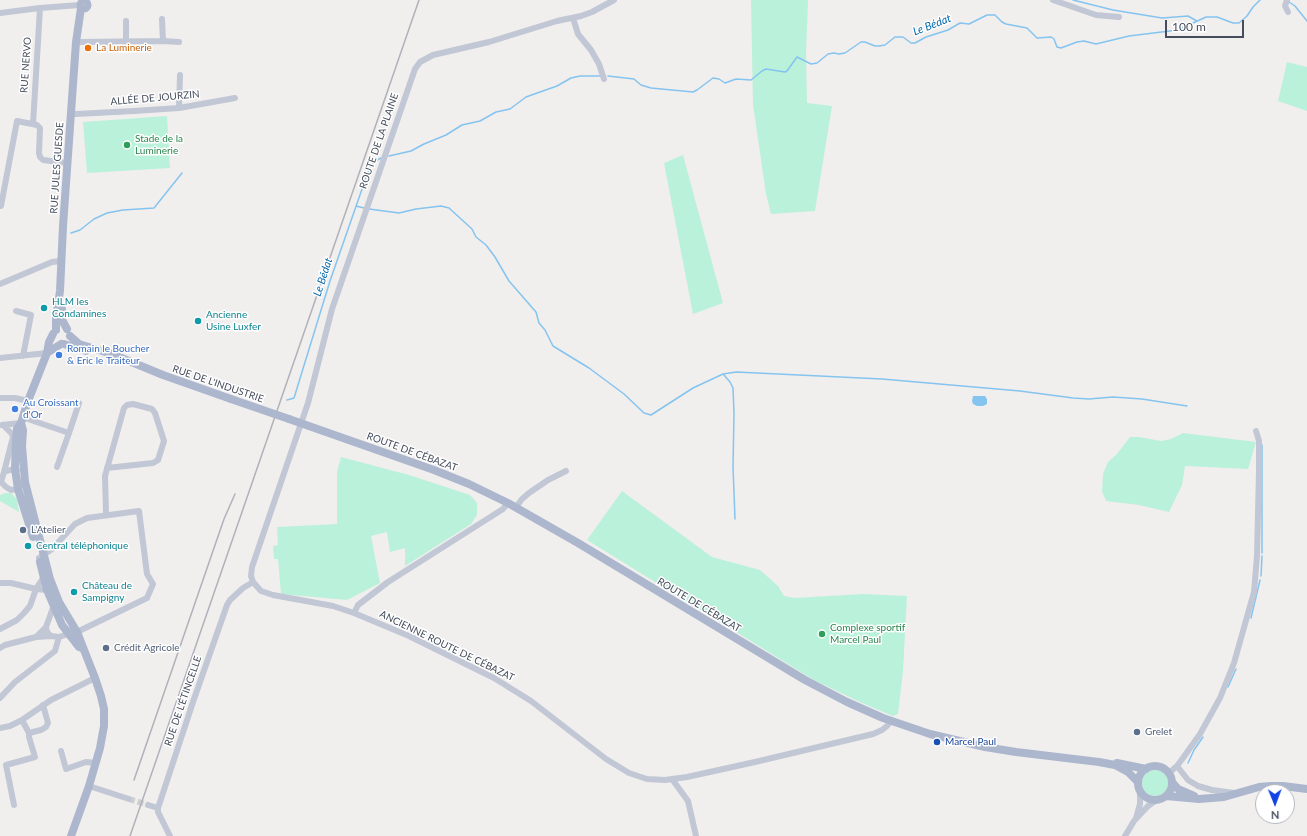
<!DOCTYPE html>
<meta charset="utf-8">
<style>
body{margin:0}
#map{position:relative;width:1307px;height:836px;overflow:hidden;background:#f1eeee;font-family:Lato,sans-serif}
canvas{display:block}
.north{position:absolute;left:1255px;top:784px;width:40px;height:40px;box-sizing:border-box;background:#fff;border:1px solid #b5b8be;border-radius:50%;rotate:179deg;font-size:11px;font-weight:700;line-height:16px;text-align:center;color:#454d5c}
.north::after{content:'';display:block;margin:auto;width:14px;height:18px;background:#1243e7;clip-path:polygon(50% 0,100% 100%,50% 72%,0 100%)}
.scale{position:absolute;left:1165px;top:20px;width:79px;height:18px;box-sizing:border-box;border:2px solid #454d5c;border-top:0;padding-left:5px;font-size:12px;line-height:14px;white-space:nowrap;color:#454d5c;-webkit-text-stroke:3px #fff;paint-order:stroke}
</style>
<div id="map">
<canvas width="1307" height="836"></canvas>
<div class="north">N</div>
<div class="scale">100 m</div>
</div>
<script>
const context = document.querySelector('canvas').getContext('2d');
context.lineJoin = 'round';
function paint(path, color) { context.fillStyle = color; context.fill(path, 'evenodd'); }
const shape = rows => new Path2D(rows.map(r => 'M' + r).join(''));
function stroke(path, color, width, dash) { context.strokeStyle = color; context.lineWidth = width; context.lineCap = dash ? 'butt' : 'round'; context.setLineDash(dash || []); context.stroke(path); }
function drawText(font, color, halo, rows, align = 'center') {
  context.font = font + ' Lato,sans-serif'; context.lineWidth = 3; context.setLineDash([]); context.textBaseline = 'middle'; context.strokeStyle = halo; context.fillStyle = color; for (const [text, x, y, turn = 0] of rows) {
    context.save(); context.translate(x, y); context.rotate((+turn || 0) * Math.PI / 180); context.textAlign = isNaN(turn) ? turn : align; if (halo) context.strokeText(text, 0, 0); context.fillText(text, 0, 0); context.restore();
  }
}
paint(shape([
 [751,0,808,0,806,54,807,103,832,106,815,211,771,214,766,194,753,105],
 [1287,62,1307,67,1307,111,1278,101],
 [167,116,170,168,87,173,83,122],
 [683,155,723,303,693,314,664,163],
 [1183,433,1256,442,1248,469,1185,466,1182,485,1169,512,1139,505,1106,501,1102,491,1103,474,1108,462,1116,455,1130,437,1139,437,1161,441,1171,439],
 [341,457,409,475,470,495,477,503,477,515,471,524,405,566,405,548,390,552,387,532,371,536,380,583,347,600,281,594,278,559,274,559,273,546,278,545,277,527,337,524,337,472],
 [622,491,712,557,760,570,778,586,784,596,795,598,863,594,907,596,903,671,898,714,893,716,862,703,814,680,587,540],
 [5,493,11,493,17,499,19,512,0,501,0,495],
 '1142 783a13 13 0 1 1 26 0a13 13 0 1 1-26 0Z'
]), '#baf1da');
paint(shape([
 [973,396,985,396,987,399,987,404,983,406,977,406,973,404,972,401]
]), '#85c4ef');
stroke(shape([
 [1073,0,1113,10,1162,18,1188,16,1197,21],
 [1289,2,1295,6,1307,21],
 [608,76,634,79,641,85,651,88,693,92,697,90,713,78,719,79,725,83,736,79,751,80,762,71,766,69,785,72,787,71,797,57,811,64,817,63,828,54,834,53,839,54,845,53,861,42,865,42,875,46,879,46,885,45,895,37,903,37,911,43,915,43,926,37,948,30,960,23,969,24,987,15,995,15,1002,22,1006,24,1027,28,1037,38,1051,37,1054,39,1057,47,1061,48,1077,42,1084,41,1096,44,1129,36,1178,30,1206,17,1217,17,1233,23,1239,23,1247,16,1253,7,1260,0],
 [389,156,411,151,424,144,446,135,462,125,480,121,496,112,510,109,526,97,557,86,571,78,580,76,602,76],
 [356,206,364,208],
 [369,209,399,213,416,209,441,206,449,208,472,229,476,237,486,245,495,257,509,281,536,312,539,323,545,330,553,346,589,368,624,394,644,413,651,415,693,388,723,374,736,372,882,379,1020,391,1073,398,1089,399,1113,397,1142,399,1187,406],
 [71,233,80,230,94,219,107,213,123,210,154,208,182,173],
 [724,375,730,382,733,388,734,414,733,467,735,519],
 [287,400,294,398,330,281,369,169,374,162,381,158],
 [1262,553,1262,445],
 [1261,576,1262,556],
 [1251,618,1260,580],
 [1228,687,1236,669],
 [1188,763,1194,750,1203,737]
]), '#85c4ef', 1.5);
stroke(shape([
 [129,799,148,805]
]), '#cfced1', 6, [6, 3]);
stroke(shape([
 [614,0,592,12,581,16,557,21,489,42,433,55,420,62,415,69,332,309,308,403,252,567,251,576,253,582,261,591,273,595,333,606,354,613,409,636,494,678,531,701,606,759,629,773,647,779,665,780,687,777,755,762,873,734,882,730,887,726,891,721],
 [1053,0,1096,15,1119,17],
 [1287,0,1285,6,1288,12],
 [0,13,40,8,80,5],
 [573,18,578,34,591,50,599,64,604,79],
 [162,19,163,41],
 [126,21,126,42],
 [80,42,163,41,179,42],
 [179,108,180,75],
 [76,114,134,111,179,108,235,98],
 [33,124,40,8],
 [1,206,17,121,37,125,40,128,39,153,40,157,43,160,67,163],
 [0,284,52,262,61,261],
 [16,311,31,315,23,356],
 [0,358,47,353],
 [0,398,15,398,28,401],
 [22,417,69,433,57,467],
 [2,425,21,423],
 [3,425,12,434,13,437,4,472],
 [69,433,79,403],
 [17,470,10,470,4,472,1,482,6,487,11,490,18,489,21,486],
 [516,507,522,499,529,493,548,480,566,471],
 [106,514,105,476,124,408,127,405,133,404,152,409,155,413,164,441,158,460,153,463,107,468],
 [39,558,52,549,75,524,87,518,139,511,147,574,153,584,147,598,77,632],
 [43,578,36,589,47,590],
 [0,583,11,583,36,589,30,606,24,613,17,620,0,629],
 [354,613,358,605,388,582,503,509,508,503],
 [46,627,47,632,51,636,59,637,68,634,70,630],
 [36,637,46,627,54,605],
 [0,648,5,645,36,637,51,636],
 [0,698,15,682,55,651,59,637],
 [22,720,29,733,41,730,46,727,48,723,43,705],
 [0,728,10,726,22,720,51,700,95,678],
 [61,751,66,769,86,762,96,763],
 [1177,766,1188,780,1198,786,1212,790,1234,793],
 [1169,773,1177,766,1183,758,1200,734,1220,698,1234,663,1254,592,1257,556,1259,471,1259,441,1256,431],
 [672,779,688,801,696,836],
 [89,786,129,799],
 [14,805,6,765,35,757,29,737,29,733],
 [148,805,158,808],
 [1136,818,1140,804,1140,790],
 [170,836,158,812,158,808,194,699,227,605,230,600,243,588,253,582],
 [1125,836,1134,821,1148,806,1158,799]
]), '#c1c7d4', 6);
stroke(shape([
 '80.5 5a3.5 3.5 0 1 1 7 0a3.5 3.5 0 1 1-7 0Z',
 [62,309,61,318,67,329],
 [56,330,56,318,60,291,63,226,76,42,81,8],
 [70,336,79,344,112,354,163,375,231,399],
 [64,344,86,351],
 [47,353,61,344],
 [289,419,434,470,469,484,508,503,578,543,805,680,847,702,883,718,930,734,985,747,1016,752,1099,762,1115,765,1128,772,1138,782],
 [21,423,23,430,22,446,25,482,50,579,59,602,77,632,95,678,101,696,104,709,104,726,100,748,89,786,71,836],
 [33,537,18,489,15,469,16,439,17,429,21,423,28,401,47,353,49,342,53,334],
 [40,562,47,590,62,625,79,647,82,648],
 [1117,763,1146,769],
 '1138 783a17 17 0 1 1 34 0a17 17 0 1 1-34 0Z',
 [1172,782,1178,789,1194,796],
 [1166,796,1199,799,1224,797,1259,787,1271,786,1283,786,1307,789]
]), '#acb7ce', 8);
stroke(shape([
 [134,780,224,519,235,494],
 [130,836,419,0]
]), '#b0b1b9', 1.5);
stroke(shape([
 [231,399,289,419]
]), '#acb7ce', 8);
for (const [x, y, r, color] of [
 [88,48,4,"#e8710a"],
 [127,145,4,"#2e9e5b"],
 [44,308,4,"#0f9aa8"],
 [198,321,4,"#0f9aa8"],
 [59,355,4,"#3f7fe0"],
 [15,409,4,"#3f7fe0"],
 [23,530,4,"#5c6f8a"],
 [28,546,4,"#0f9aa8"],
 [74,592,4,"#0f9aa8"],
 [822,634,4,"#2e9e5b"],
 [106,648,4,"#5c6f8a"],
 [1137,732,4,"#5c6f8a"],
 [937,742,4,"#1a4fb4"]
]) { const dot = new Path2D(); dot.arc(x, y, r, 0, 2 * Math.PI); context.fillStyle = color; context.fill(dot); stroke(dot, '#fff', 1.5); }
drawText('10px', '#c56008', '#fff', [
 ["La Luminerie",96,48]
], 'left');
drawText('10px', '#454d5c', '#fff', [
 ["RUE NERVO",26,65,-86],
 ["ALLÉE DE JOURZIN",155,98,-5],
 ["ROUTE DE LA PLAINE",379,141,-71],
 ["RUE JULES GUESDE",57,168,-86],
 ["RUE DE L'INDUSTRIE",218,384,19],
 ["ROUTE DE CÉBAZAT",412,452,20],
 ["ROUTE DE CÉBAZAT",699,605,31],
 ["ANCIENNE ROUTE DE CÉBAZAT",447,646,26],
 ["RUE DE L'ÉTINCELLE",183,701,-71]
]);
drawText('10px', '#27864d', '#fff', [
 ["Stade de la",135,139],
 ["Luminerie",135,151],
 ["Complexe sportif",830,628],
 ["Marcel Paul",830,640]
], 'left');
drawText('10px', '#0d838f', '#fff', [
 ["HLM les",52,302],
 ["Condamines",52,314],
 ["Ancienne",206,315],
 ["Usine Luxfer",206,327],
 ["Central téléphonique",36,546],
 ["Château de",82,586],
 ["Sampigny",82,598]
], 'left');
drawText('10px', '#366cbe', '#fff', [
 ["Romain le Boucher",67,349],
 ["& Eric le Traiteur",67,361],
 ["Au Croissant",23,403],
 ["d'Or",23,415]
], 'left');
drawText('10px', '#4e5e75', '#fff', [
 ["L'Atelier",31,530],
 ["Crédit Agricole",114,648],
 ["Grelet",1145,732]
], 'left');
drawText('10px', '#164399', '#fff', [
 ["Marcel Paul",945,742]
], 'left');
drawText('italic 11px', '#0669ae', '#fff', [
 ["Le Bédat",932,25,-21],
 ["Le Bédat",323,277,-72]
]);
</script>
